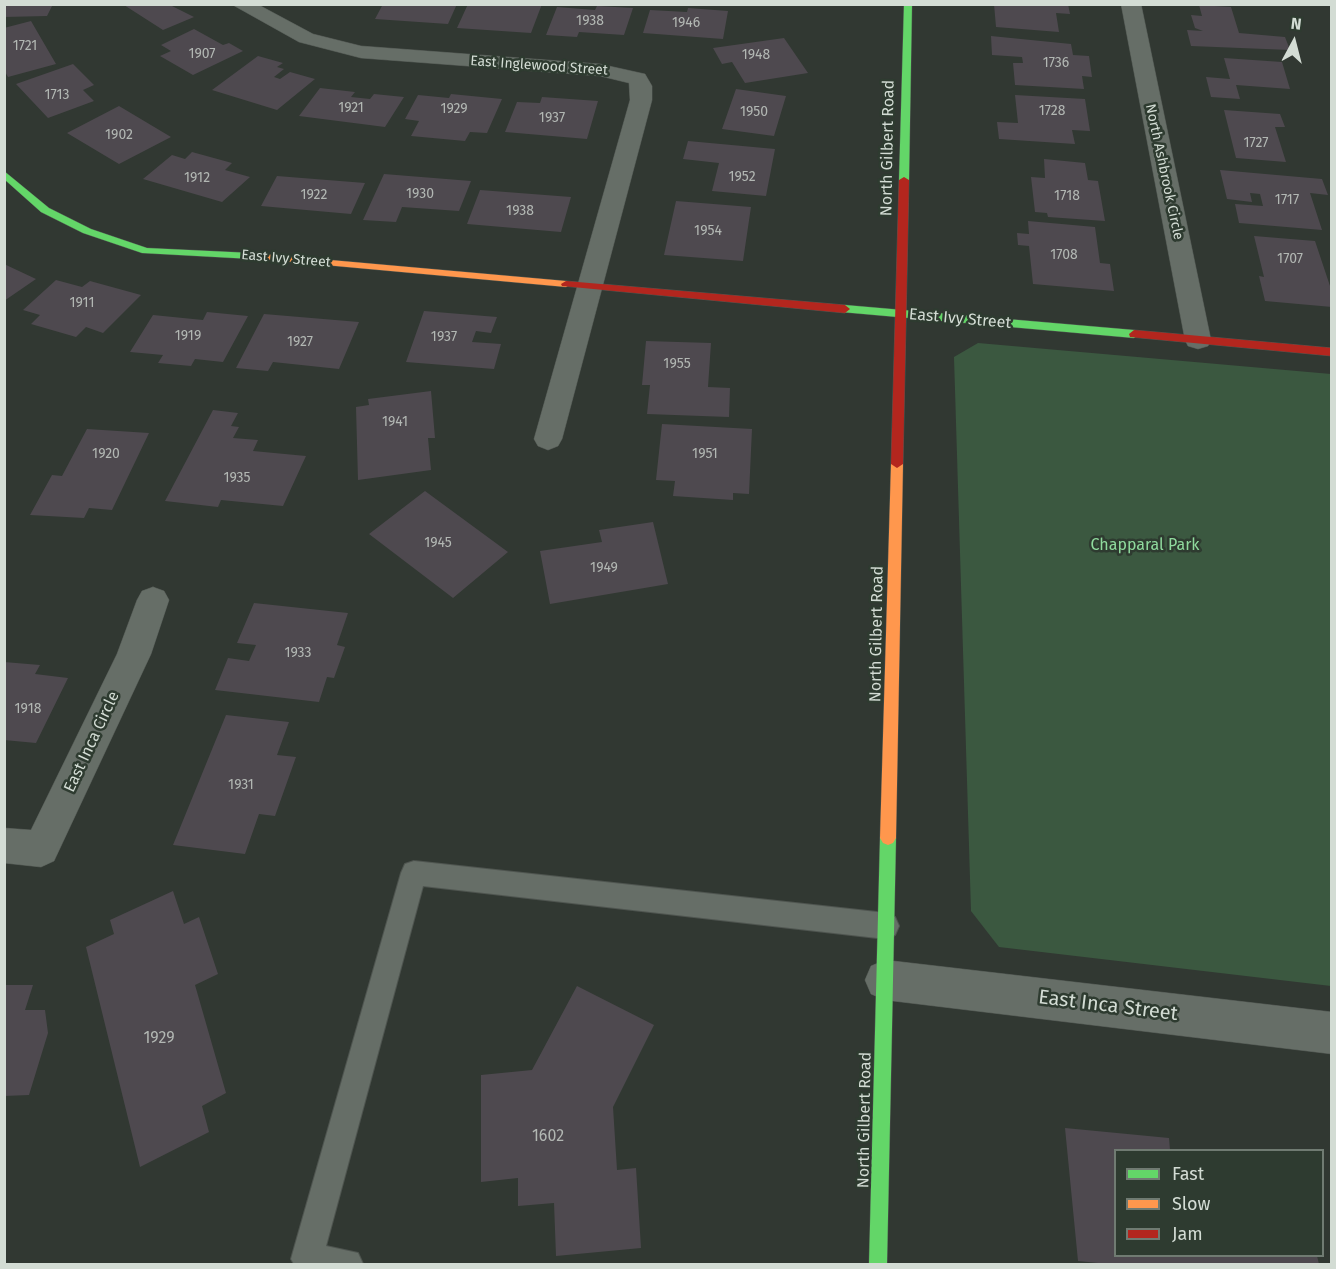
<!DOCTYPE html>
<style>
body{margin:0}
#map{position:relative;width:1336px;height:1269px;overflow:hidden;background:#313832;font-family:"Fira Sans",sans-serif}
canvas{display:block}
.frame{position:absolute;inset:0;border:6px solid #d3dcd4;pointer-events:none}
.legend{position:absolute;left:1114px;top:1149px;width:210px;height:108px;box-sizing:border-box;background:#2e3b30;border:2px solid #707b72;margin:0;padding:8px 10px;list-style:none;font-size:18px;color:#d3dcd4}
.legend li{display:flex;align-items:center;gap:12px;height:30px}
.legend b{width:30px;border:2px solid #707b72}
.north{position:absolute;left:1264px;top:12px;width:60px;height:60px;-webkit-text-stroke:4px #2e3b30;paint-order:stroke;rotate:7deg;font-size:16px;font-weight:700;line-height:24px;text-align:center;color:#d3dcd4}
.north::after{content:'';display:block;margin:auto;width:21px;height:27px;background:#d3dcd4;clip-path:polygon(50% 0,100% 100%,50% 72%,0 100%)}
</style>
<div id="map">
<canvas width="1336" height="1269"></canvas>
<div class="frame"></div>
<ul class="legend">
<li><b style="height:8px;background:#63d668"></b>Fast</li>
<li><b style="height:8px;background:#ff974d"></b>Slow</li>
<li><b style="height:8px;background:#b3261e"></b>Jam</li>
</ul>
<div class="north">N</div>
</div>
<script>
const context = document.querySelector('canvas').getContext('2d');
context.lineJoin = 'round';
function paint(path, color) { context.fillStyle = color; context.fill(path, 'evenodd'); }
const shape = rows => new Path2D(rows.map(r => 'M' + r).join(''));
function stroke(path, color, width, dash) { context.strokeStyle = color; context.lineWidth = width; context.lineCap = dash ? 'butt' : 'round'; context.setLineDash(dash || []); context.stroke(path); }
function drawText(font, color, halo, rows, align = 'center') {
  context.font = font + ' "Fira Sans",sans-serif'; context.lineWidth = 5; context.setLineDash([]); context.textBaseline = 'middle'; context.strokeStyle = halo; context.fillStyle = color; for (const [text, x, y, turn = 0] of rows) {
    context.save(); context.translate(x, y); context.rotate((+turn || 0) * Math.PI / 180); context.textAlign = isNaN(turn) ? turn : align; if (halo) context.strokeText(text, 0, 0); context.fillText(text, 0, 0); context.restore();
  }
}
paint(shape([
 [978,343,1331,374,1331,986,999,947,971,911,954,357]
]), '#3b5840');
paint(shape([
 [4,4,53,4,47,16,4,17],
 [383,4,457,4,448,24,375,19],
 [468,4,542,4,531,33,457,28],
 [994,4,1068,4,1070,14,1056,13,1059,32,996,27],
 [124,5,170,5,194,17,163,30],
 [1199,5,1231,7,1239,33,1285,37,1290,50,1191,46,1187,30,1203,31,1195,28,1191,15,1202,16],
 [597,6,633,8,624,35,579,32,577,37,546,35,557,7,595,10],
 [688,8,728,11,723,39,643,33,650,10,687,12],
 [31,21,56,64,8,77,4,70,4,28],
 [194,29,223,45,229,43,243,51,193,75,160,56,171,51,161,45],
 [991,36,1071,44,1073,55,1089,56,1092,77,1082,76,1084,89,1015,85,1013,63,1023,63,1022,57,992,55],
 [784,38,808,73,745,83,732,62,722,64,713,48],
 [258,56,283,63,277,67,284,69,274,77,280,79,290,72,315,79,277,110,212,90],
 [1224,58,1282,62,1290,89,1236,85,1240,99,1211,97,1206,77,1230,79],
 [73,64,94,85,83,90,94,101,48,118,16,84],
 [320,88,355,92,351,97,370,99,374,94,404,97,385,127,299,116],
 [736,89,786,96,774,136,722,129],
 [451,94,502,99,487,133,470,132,465,141,411,136,419,121,405,119,418,95,449,98],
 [1015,95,1085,99,1090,131,1072,130,1075,144,999,139,997,122,1018,123],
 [542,97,598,101,587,139,505,132,517,102,540,103],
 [119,106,171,137,119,164,67,133],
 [1224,110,1280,114,1285,127,1275,127,1286,162,1236,158],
 [688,141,775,149,766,196,712,191,719,163,683,159],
 [192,152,232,163,225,170,250,177,222,202,143,179,172,155,185,159],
 [1044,159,1085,163,1088,180,1098,181,1105,221,1048,217,1047,213,1035,212,1031,177,1045,178],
 [1220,170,1322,179,1328,195,1310,193,1322,230,1239,223,1235,204,1263,206,1260,194,1250,193,1252,202,1227,199],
 [384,174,471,181,459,211,402,207,396,222,363,220],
 [277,176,365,183,351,214,261,206],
 [480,190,571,197,561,232,467,224],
 [676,201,751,207,743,261,664,255],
 [1028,221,1095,227,1100,263,1110,264,1114,291,1033,284,1029,246,1018,245,1017,233,1029,234],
 [1254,236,1315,241,1332,292,1332,307,1265,301,1259,276,1264,277],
 [4,264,36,279,4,301],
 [56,280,82,287,90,281,141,295,103,333,86,327,76,337,31,324,40,315,23,310],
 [424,311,497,317,491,333,476,331,472,342,501,344,494,369,406,362],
 [207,312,248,316,223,362,195,359,191,366,158,363,163,355,130,352,153,315,203,320],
 [264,314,359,322,339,369,273,362,268,371,236,368],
 [646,341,711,343,708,387,730,388,729,417,647,414,650,385,642,385],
 [431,391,435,438,428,438,431,470,358,480,356,407,369,405,368,399],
 [213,410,238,413,231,426,239,427,233,438,258,440,253,451,306,456,283,506,221,500,218,507,165,501],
 [662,424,752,429,749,494,733,493,733,500,673,496,675,481,656,480],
 [87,429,149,433,112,510,89,508,84,518,30,515,52,475,62,476],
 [425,491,508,552,453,598,369,534],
 [653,522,668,584,550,604,540,551,602,542,599,530],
 [254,603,348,613,337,645,345,647,334,678,327,677,319,702,215,690,228,658,249,661,256,645,237,643],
 [4,662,40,665,35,674,68,678,36,743,4,740],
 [226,715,289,722,277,755,296,757,275,816,259,814,245,854,173,845],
 [173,891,184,924,199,917,218,974,195,985,226,1093,202,1106,209,1132,140,1167,86,947,114,934,110,920],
 [4,985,33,985,25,1010,45,1010,48,1033,29,1095,4,1096],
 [577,986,654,1025,613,1107,617,1170,636,1168,641,1248,556,1256,554,1203,518,1206,518,1178,481,1182,481,1075,532,1070],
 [1065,1128,1169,1138,1170,1150,1116,1150,1116,1256,1317,1256,1319,1264,1108,1264,1078,1261]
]), '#4e494f');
const lane = shape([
 [414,861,886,913,895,917,899,926,895,935,886,939,423,886,326,1246,358,1253,363,1264,294,1264,291,1259,401,873,405,864,414,861]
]);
const street = shape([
 [231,4,257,4,313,34,361,46,600,64,645,74,652,86,652,100,562,439,558,446,548,450,538,446,534,439,630,100,629,83,600,76,361,58,299,42,231,4],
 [1121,4,1141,4,1211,340,1208,346,1198,349,1188,346,1185,340,1121,4],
 [153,587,164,591,169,600,151,654,54,861,41,867,4,863,4,828,31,830,117,654,137,600,142,591,153,587],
 [885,960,1332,1012,1332,1054,885,1000,871,994,865,980,871,966,885,960]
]);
const fast = shape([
 [904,4,912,4,909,180,904,183,899,180,904,4],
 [4,171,49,208,91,229,147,248,252,253,257,256,252,259,142,253,83,233,41,212,4,179,4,171],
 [845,305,1134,330,1139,334,1134,338,841,312,840,309,845,305],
 [888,831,893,833,896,838,887,1264,869,1264,880,838,883,833,888,831]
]);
const slow = shape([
 [252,253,566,281,571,284,566,287,248,258,247,256,252,253],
 [897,460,903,464,896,838,893,843,888,845,883,843,880,838,891,464,897,460]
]);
const jam = shape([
 [904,177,909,180,903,464,897,468,891,464,899,180,904,177],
 [566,281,845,305,850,309,845,313,562,286,561,284,566,281],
 [1134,330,1332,348,1332,356,1130,337,1129,334,1134,330]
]);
stroke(lane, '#4f5550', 2);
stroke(street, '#4f5550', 1);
stroke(fast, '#4f5550', 1);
stroke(slow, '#4f5550', 1);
stroke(jam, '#4f5550', 1);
paint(lane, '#666e67');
paint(street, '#666e67');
paint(fast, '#63d668');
paint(slow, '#ff974d');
paint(jam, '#b3261e');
drawText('14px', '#b2b7b3', null, [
 ["1938",590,21],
 ["1946",686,23],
 ["1721",25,46],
 ["1907",202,54],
 ["1948",756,55],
 ["1736",1056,63],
 ["1713",57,95],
 ["1921",351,108],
 ["1929",454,109],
 ["1728",1052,111],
 ["1950",754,112],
 ["1937",552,118],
 ["1902",119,135],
 ["1727",1256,143],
 ["1952",742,177],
 ["1912",197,178],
 ["1930",420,194],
 ["1922",314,195],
 ["1718",1067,196],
 ["1717",1287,200],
 ["1938",520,211],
 ["1954",708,231],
 ["1708",1064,255],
 ["1707",1290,259],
 ["1911",82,303],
 ["1919",188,336],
 ["1937",444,337],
 ["1927",300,342],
 ["1955",677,364],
 ["1941",395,422],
 ["1920",106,454],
 ["1951",705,454],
 ["1935",237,478],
 ["1945",438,543],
 ["1949",604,568],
 ["1933",298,653],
 ["1918",28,709],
 ["1931",241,785]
]);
drawText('14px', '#d3dcd4', '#2e3b30', [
 ["East Inglewood Street",539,66,4],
 ["North Ashbrook Circle",1164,172,78],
 ["East Ivy Street",286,259,5]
]);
drawText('16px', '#d3dcd4', '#2e3b30', [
 ["North Gilbert Road",888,148,-89],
 ["East Ivy Street",960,319,5],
 ["North Gilbert Road",877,634,-89],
 ["East Inca Circle",92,742,-65],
 ["North Gilbert Road",865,1120,-89]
]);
drawText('16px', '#8fda9d', '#2e3b30', [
 ["Chapparal Park",1145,546]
]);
drawText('16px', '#b2b7b3', null, [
 ["1929",159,1039],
 ["1602",548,1137]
]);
drawText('20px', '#d3dcd4', '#2e3b30', [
 ["East Inca Street",1108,1006,7]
]);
</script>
